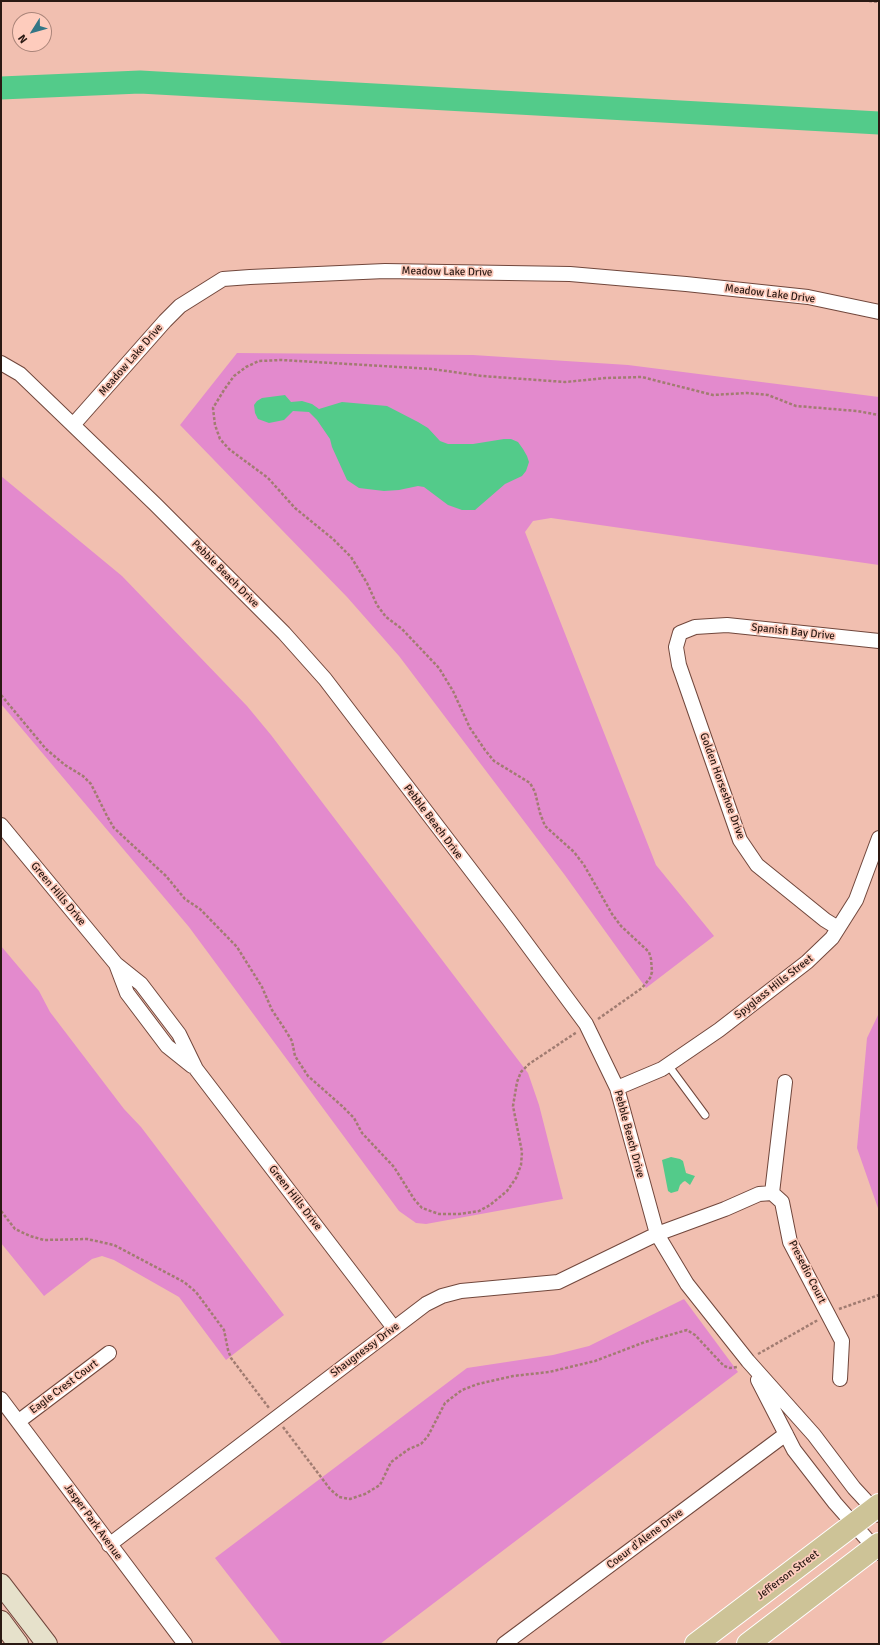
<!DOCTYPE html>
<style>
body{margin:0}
#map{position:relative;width:880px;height:1645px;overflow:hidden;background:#f1bfb0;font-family:Signika,sans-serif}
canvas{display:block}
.frame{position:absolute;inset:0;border:2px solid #2a1913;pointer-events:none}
.north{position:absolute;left:12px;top:12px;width:40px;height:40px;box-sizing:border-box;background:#feccbd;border:1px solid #a98479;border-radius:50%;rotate:233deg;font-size:11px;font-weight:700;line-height:16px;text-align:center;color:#2a1913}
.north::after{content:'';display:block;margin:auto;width:14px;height:18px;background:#337686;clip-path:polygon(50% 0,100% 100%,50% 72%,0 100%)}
</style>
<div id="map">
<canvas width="880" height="1645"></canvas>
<div class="frame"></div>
<div class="north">N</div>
</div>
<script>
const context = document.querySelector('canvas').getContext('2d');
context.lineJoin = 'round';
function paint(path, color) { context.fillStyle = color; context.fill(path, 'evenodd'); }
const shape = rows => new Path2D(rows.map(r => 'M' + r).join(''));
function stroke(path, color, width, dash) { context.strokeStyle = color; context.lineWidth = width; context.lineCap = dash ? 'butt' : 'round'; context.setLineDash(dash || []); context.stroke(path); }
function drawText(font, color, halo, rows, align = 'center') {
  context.font = font + ' Signika,sans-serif'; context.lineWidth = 3.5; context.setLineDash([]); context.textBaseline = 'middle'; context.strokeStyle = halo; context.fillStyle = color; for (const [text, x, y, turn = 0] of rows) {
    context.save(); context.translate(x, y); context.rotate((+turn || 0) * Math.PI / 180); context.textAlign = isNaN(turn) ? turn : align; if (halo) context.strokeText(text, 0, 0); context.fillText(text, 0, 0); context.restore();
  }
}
paint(shape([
 [237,353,473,355,628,365,879,397,879,565,551,518,533,521,525,532,656,865,714,936,646,988,564,874,399,656,347,597,180,425],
 [1,476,122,576,247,706,271,735,528,1073,539,1105,563,1199,426,1224,416,1223,399,1211,189,927,1,704],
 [1,946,39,991,50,1012,124,1109,141,1127,284,1315,226,1360,179,1297,114,1260,102,1256,92,1259,44,1296,1,1243],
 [879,1013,879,1211,857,1148,867,1038],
 [684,1299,738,1372,380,1644,282,1644,215,1558,467,1368,553,1355,589,1346]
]), '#e38acd');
paint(shape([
 [285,395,291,402,302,401,312,404,319,409,342,402,387,406,418,422,428,428,440,441,448,444,473,444,504,439,511,439,518,442,523,449,527,456,529,462,526,471,522,476,505,484,475,510,462,510,448,505,424,487,418,486,399,490,384,491,359,488,347,480,332,447,330,439,317,420,309,412,293,411,284,420,269,423,258,419,255,413,254,405,257,401,262,398],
 [671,1157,680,1159,683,1161,686,1173,695,1176,690,1185,685,1181,683,1182,680,1185,678,1191,671,1193,668,1191,662,1160]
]), '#53cb8a');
stroke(shape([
 [1,88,140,82,879,123]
]), '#53cb8a', 23);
const lane = shape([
 [668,1065,705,1115]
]);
const street = shape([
 [1,363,20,374,156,505,284,633,325,679,509,920,586,1024,617,1088,657,1234,687,1284,748,1361,814,1435,854,1488,879,1515],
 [73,425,165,321,180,306,223,279,250,277,385,271,570,274,686,284,808,297,879,312],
 [1,825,116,964,141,984,179,1034,196,1069,394,1328],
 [838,928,825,920,757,865,740,840,679,665,676,647,680,633,695,627,727,625,879,641],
 [116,964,127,993,167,1046,192,1066],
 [617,1088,662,1069,719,1030,807,962,832,938,856,900,879,838],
 [772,1193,785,1082],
 [758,1380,794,1450,835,1503,879,1553],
 [1,1399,185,1644],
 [19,1421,109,1353],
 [109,1545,426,1304,442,1296,461,1291,558,1282,657,1234,725,1209,759,1194,772,1193,782,1202,790,1242,842,1341,840,1379],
 [504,1644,786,1434]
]);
const secondary = shape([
 [1,1584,47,1644],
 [1,1621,18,1644]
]);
const primary = shape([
 [696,1644,879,1505],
 [748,1644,879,1544]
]);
stroke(lane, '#71473c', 9);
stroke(street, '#71473c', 16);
stroke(secondary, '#71473c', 22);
stroke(primary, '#fff', 24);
stroke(shape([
 [869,1,879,2],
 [1,695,46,749,65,765,83,776,91,784,107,816,114,828,166,876,185,899,200,909,237,947,262,987,272,1010,284,1028,292,1041,295,1056,308,1076,342,1106,354,1118,362,1133,394,1167,414,1199,422,1208,439,1214,459,1214,479,1211,490,1205,507,1191,516,1178,521,1165,522,1152,513,1106,517,1082,521,1072,529,1064,577,1032],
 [598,1019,642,988,650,978,652,972,651,959,649,952,621,926,612,914,584,865,574,852,545,826,540,813,535,792,530,783,494,761,485,750,470,728,453,691,439,668,402,629,386,617,377,605,367,583,351,557,333,539,295,508,268,478,229,449,220,439,215,425,213,408,224,390,234,376,246,367,259,361,282,360,432,369,482,376,565,382,605,378,642,377,713,395,747,393,768,395,796,406,857,411,879,415],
 [1,1211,15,1229,30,1236,44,1240,87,1239,114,1245,184,1282,196,1292,224,1330,228,1350,231,1358,269,1408],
 [839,1309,879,1295],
 [758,1354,818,1320],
 [283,1427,330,1489,339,1497,350,1499,365,1494,380,1485,391,1462,409,1449,421,1444,428,1436,445,1403,462,1390,478,1384,513,1376,549,1372,595,1361,645,1342,687,1330,695,1335,724,1366,730,1368,737,1367]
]), '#a17c71', 2.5, [3, 2]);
stroke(lane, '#fff', 7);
stroke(street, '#fff', 14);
stroke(secondary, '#e6e1cb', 20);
stroke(primary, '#cdc397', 22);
drawText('11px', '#2a1913', '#feccbd', [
 ["Meadow Lake Drive",447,272,1],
 ["Meadow Lake Drive",770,294,7],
 ["Meadow Lake Drive",131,360,-49],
 ["Pebble Beach Drive",225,574,45],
 ["Spanish Bay Drive",793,632,6],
 ["Golden Horseshoe Drive",722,786,70],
 ["Pebble Beach Drive",433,822,53],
 ["Green Hills Drive",58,894,50],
 ["Spyglass Hills Street",774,987,-38],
 ["Pebble Beach Drive",629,1134,75],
 ["Green Hills Drive",295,1198,52],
 ["Presedio Court",807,1272,63],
 ["Shaugnessy Drive",365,1350,-37],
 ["Eagle Crest Court",64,1387,-37],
 ["Jasper Park Avenue",93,1522,54],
 ["Coeur d'Alene Drive",645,1539,-37],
 ["Jefferson Street",788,1575,-37]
]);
</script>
